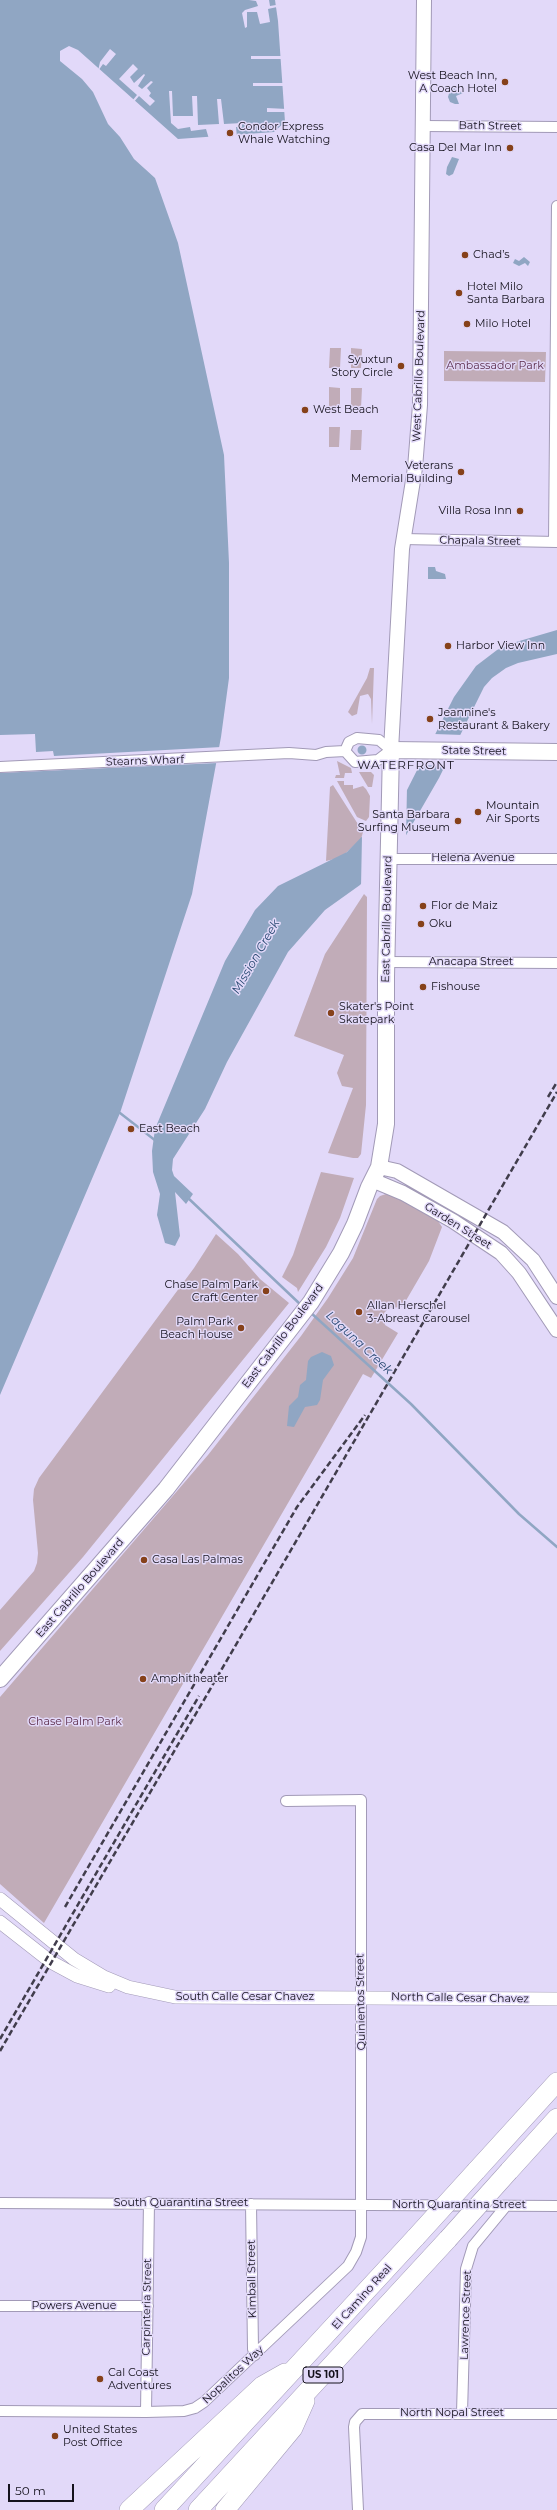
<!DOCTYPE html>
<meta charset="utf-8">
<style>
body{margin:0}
#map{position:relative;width:557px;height:2510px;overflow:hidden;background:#e2d9f9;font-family:Montserrat,sans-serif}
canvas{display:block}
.scale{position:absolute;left:8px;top:2484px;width:66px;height:18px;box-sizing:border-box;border:2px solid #15121d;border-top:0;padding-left:5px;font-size:12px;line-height:14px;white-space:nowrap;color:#15121d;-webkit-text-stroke:3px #e2d9f9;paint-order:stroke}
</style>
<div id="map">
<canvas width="557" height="2510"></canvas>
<div class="scale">50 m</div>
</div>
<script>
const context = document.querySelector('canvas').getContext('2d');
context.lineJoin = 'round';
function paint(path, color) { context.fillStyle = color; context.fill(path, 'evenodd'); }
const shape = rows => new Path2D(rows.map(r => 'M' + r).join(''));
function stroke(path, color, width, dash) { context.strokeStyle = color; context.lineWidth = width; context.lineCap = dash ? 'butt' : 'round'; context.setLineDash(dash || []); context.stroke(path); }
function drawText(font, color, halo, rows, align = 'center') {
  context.font = font + ' Montserrat,sans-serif'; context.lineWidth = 3; context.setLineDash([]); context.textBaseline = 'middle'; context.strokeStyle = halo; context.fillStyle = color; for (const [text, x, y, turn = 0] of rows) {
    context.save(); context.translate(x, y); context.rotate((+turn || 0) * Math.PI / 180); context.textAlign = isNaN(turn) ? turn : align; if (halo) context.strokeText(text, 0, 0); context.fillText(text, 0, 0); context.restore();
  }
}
paint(shape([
 [330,348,341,348,340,368,329,368],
 [351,348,362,349,361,368,351,368],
 [444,351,546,352,545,382,444,381],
 [329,387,340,388,340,408,329,407],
 [351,388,362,388,361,408,351,408],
 [329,427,340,427,339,447,329,447],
 [351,430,362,430,361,450,350,450],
 [370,668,374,668,372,724,371,699,368,694,360,696,357,714,352,716,348,712,367,678],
 [337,761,351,768,352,773,345,773,344,778,335,778,336,775,340,775],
 [359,772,371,772,374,775,372,787,368,787],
 [337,781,344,781,344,785,353,785,353,789,363,786,366,789,370,796,369,817,366,821,357,817],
 [333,785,363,832,361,839,347,852,339,858,326,861,330,787],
 [364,894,367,897,366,1105,361,1154,358,1158,353,1158,328,1153,353,1088,342,1086,337,1073,344,1055,294,1036,325,954],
 [321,1172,354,1178,340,1218,326,1247,298,1292,297,1288,282,1277,293,1255],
 [389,1193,438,1221,442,1227,429,1261,404,1304,401,1307,389,1308,384,1313,383,1317,385,1325,398,1333,371,1378,363,1374,44,1923,0,1884,0,1697,208,1455,301,1336,328,1298,353,1258,377,1199,380,1196],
 [216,1234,238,1254,260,1279,289,1303,83,1557,0,1651,0,1610,34,1571,37,1563,38,1553,33,1500,34,1489,39,1478,194,1268]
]), '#c1acb8');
paint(shape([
 [0,0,275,0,278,21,285,122,274,132,178,139,78,50,69,46,60,51,60,61,82,79,93,92,108,124,120,137,134,159,155,178,178,243,224,455,229,563,229,678,221,737,192,894,120,1113,0,1395],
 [454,88,463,93,456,96,459,104,455,104,450,102,448,97,450,90],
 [452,157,459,159,453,174,449,176,446,174,447,167],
 [524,257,530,262,528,266,525,263,519,266,513,263,515,259,519,261],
 [428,567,435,567,436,571,445,574,446,579,428,579],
 [557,630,557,654,518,663,506,668,492,678,484,687,439,778,405,837,360,885,325,910,288,952,227,1062,205,1109,173,1159,172,1170,174,1176,193,1194,186,1204,175,1192,180,1236,175,1246,165,1243,157,1215,160,1194,153,1172,152,1151,155,1129,225,961,255,910,278,886,347,852,407,790,454,697,476,666,497,650,516,642],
 '357.5 750a4.5 4.5 0 1 1 9 0a4.5 4.5 0 1 1-9 0Z',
 [322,1352,331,1356,334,1365,323,1380,320,1400,317,1405,305,1407,294,1427,287,1426,289,1406,298,1397,300,1385,306,1380,308,1361,311,1357]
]), '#90a6c3');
paint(shape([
 [249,0,269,0,270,6,276,5,277,7,268,9,270,22,260,24,257,12,247,12,247,27,245,28,242,13,245,10,258,6,256,1],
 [110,49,116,54,106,66,103,64,98,71,100,62],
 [251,56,283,56,283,59,251,59],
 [133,64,138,69,130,77,134,83,144,74,145,75,138,86,142,89,151,81,153,82,147,88,151,93,149,96,155,101,150,106,139,96,133,103,132,101,137,95,119,79],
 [253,83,285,83,285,86,253,86],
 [169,91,172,91,173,116,193,116,192,96,197,96,198,125,219,124,217,99,221,99,224,124,242,123,242,127,236,127,237,137,209,139,206,129,191,131,190,127,178,129,171,123],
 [267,108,287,109,287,112,267,112],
 [35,734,36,752,53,751,54,756,221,747,218,763,0,773,0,735],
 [434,734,463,735,447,766,418,765],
 [407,787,406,839,361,887,362,836]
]), '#e2d9f9');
stroke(shape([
 [120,1113,156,1141],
 [187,1197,301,1305],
 [310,1312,411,1404,519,1514,557,1547]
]), '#90a6c3', 2.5);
const minor = shape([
 [423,126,557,127],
 [403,539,557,542],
 [554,541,557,206],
 [357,738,379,740,391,750,378,760,355,762,345,751,349,742,357,738],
 [0,767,289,753,316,755,326,752,345,751],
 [389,859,557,859],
 [386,962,557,963],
 [0,2203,557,2206],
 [251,2204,253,2349,255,2355],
 [0,2306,148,2306],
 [0,2411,146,2412,184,2411,195,2408,204,2402,348,2266,356,2252,361,2237,361,1800,286,1801],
 [146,2412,149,2202],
 [462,2413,466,2269,473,2246,506,2206],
 [358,2510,354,2427,355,2422,362,2414,557,2414]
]);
const tertiary = shape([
 [0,1899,74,1959,104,1977,128,1987,175,1997,557,1999],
 [0,1922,51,1962,77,1976,109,1986]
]);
const secondary = shape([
 [391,750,402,549,415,468,420,405,424,0],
 [379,1167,397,1171,503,1232,533,1260,557,1297],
 [372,1180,403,1193,453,1221,501,1253,519,1273,557,1330]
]);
const primary = shape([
 [0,1679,166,1489,311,1302,341,1253,355,1224,369,1187,379,1167,386,1124,386,977,391,750,557,752]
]);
const motorway = shape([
 [476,2171,557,2082],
 [509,2171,557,2118],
 [129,2510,262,2386,285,2373],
 [164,2510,416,2237],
 [198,2510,448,2239],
 [225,2510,293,2428,305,2401]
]);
stroke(minor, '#a29ab7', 12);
stroke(tertiary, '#a29ab7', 14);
stroke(secondary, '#a29ab7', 16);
stroke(primary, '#a29ab7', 18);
stroke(motorway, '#a29ab7', 20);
stroke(minor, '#fff', 10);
stroke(tertiary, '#fff', 13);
stroke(secondary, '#fff', 14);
stroke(primary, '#fff', 16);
stroke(motorway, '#fff', 19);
stroke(shape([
 [548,1097,557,1082],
 [65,1907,297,1507,365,1415],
 [0,2039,199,1696],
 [0,2051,557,1092]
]), '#413d4c', 2.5, [6, 3]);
const motorwayBridge = shape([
 [416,2237,476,2171],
 [448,2239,509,2171]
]);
stroke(motorwayBridge, '#a29ab7', 20, []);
stroke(motorwayBridge, '#fff', 19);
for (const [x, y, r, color] of [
 [505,82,4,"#86411a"],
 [230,133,4,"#86411a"],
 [510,148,4,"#86411a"],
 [465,255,4,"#86411a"],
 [459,293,4,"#86411a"],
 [467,324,4,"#86411a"],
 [401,366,4,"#86411a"],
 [305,410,4,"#86411a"],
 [461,472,4,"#86411a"],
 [520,511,4,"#86411a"],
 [448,646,4,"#86411a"],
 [430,719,4,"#86411a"],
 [478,812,4,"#86411a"],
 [458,821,4,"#86411a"],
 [423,906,4,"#86411a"],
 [421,924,4,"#86411a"],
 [423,987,4,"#86411a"],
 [331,1013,4,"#86411a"],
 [131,1129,4,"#86411a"],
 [266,1291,4,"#86411a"],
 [359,1312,4,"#86411a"],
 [241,1328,4,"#86411a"],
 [144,1560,4,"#86411a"],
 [143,1679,4,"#86411a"],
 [100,2379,4,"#86411a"],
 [55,2436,4,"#86411a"]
]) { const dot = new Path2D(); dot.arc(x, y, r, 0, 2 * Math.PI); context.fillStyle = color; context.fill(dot); stroke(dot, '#e2d9f9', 1.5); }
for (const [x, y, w] of [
 [323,2375,40]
]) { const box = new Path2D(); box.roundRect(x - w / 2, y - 8, w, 16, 3); context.fillStyle = '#e2d9f9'; context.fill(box); stroke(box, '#15121d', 1); }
drawText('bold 10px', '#15121d', null, [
 ["US 101",323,2375]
]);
drawText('11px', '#15121d', '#e2d9f9', [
 ["West Beach Inn,",497,76,"right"],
 ["A Coach Hotel",497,89,"right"],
 ["Condor Express",238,127],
 ["Whale Watching",238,140],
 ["Casa Del Mar Inn",502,148,"right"],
 ["Chad’s",473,255],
 ["Hotel Milo",467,287],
 ["Santa Barbara",467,300],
 ["Milo Hotel",475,324],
 ["Syuxtun",393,360,"right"],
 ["Story Circle",393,373,"right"],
 ["West Beach",313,410],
 ["Veterans",453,466,"right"],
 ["Memorial Building",453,479,"right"],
 ["Villa Rosa Inn",512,511,"right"],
 ["Harbor View Inn",456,646],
 ["Jeannine's",438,713],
 ["Restaurant & Bakery",438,726],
 ["Mountain",486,806],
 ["Air Sports",486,819],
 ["Santa Barbara",450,815,"right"],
 ["Surfing Museum",450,828,"right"],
 ["Flor de Maiz",431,906],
 ["Oku",429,924],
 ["Fishouse",431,987],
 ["Skater's Point",339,1007],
 ["Skatepark",339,1020],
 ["East Beach",139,1129],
 ["Chase Palm Park",258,1285,"right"],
 ["Craft Center",258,1298,"right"],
 ["Allan Herschel",367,1306],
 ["3-Abreast Carousel",367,1319],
 ["Palm Park",233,1322,"right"],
 ["Beach House",233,1335,"right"],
 ["Casa Las Palmas",152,1560],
 ["Amphitheater",151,1679],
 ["Cal Coast",108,2373],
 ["Adventures",108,2386],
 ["United States",63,2430],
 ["Post Office",63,2443]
], 'left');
drawText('11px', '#15121d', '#e2d9f9', [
 ["Bath Street",490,126,1],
 ["West Cabrillo Boulevard",419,376,-88],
 ["Chapala Street",480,541,1],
 ["State Street",474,751,1],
 ["Stearns Wharf",145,761,-2],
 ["Helena Avenue",473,858],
 ["East Cabrillo Boulevard",387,919,-89],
 ["Anacapa Street",471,962],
 ["Garden Street",458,1226,32],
 ["East Cabrillo Boulevard",283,1336,-53],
 ["East Cabrillo Boulevard",80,1588,-49],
 ["South Calle Cesar Chavez",245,1997],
 ["North Calle Cesar Chavez",460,1998,1],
 ["Quinientos Street",361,2002,-91],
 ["South Quarantina Street",181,2203],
 ["North Quarantina Street",459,2205],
 ["Kimball Street",252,2279,-91],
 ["El Camino Real",362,2297,-48],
 ["Powers Avenue",74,2306],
 ["Carpinteria Street",147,2307,-89],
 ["Lawrence Street",466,2315,-88],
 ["Nopalitos Way",233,2375,-43],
 ["North Nopal Street",452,2413]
]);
drawText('11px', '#5c2e4c', '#e2d9f9', [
 ["Ambassador Park",495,366],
 ["Chase Palm Park",75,1722]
]);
context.letterSpacing = '1px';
drawText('12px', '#15121d', '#e2d9f9', [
 ["WATERFRONT",406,765]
]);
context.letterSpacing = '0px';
drawText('italic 12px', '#294972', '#e2d9f9', [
 ["Mission Creek",256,957,-60],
 ["Laguna Creek",359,1343,43]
]);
</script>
